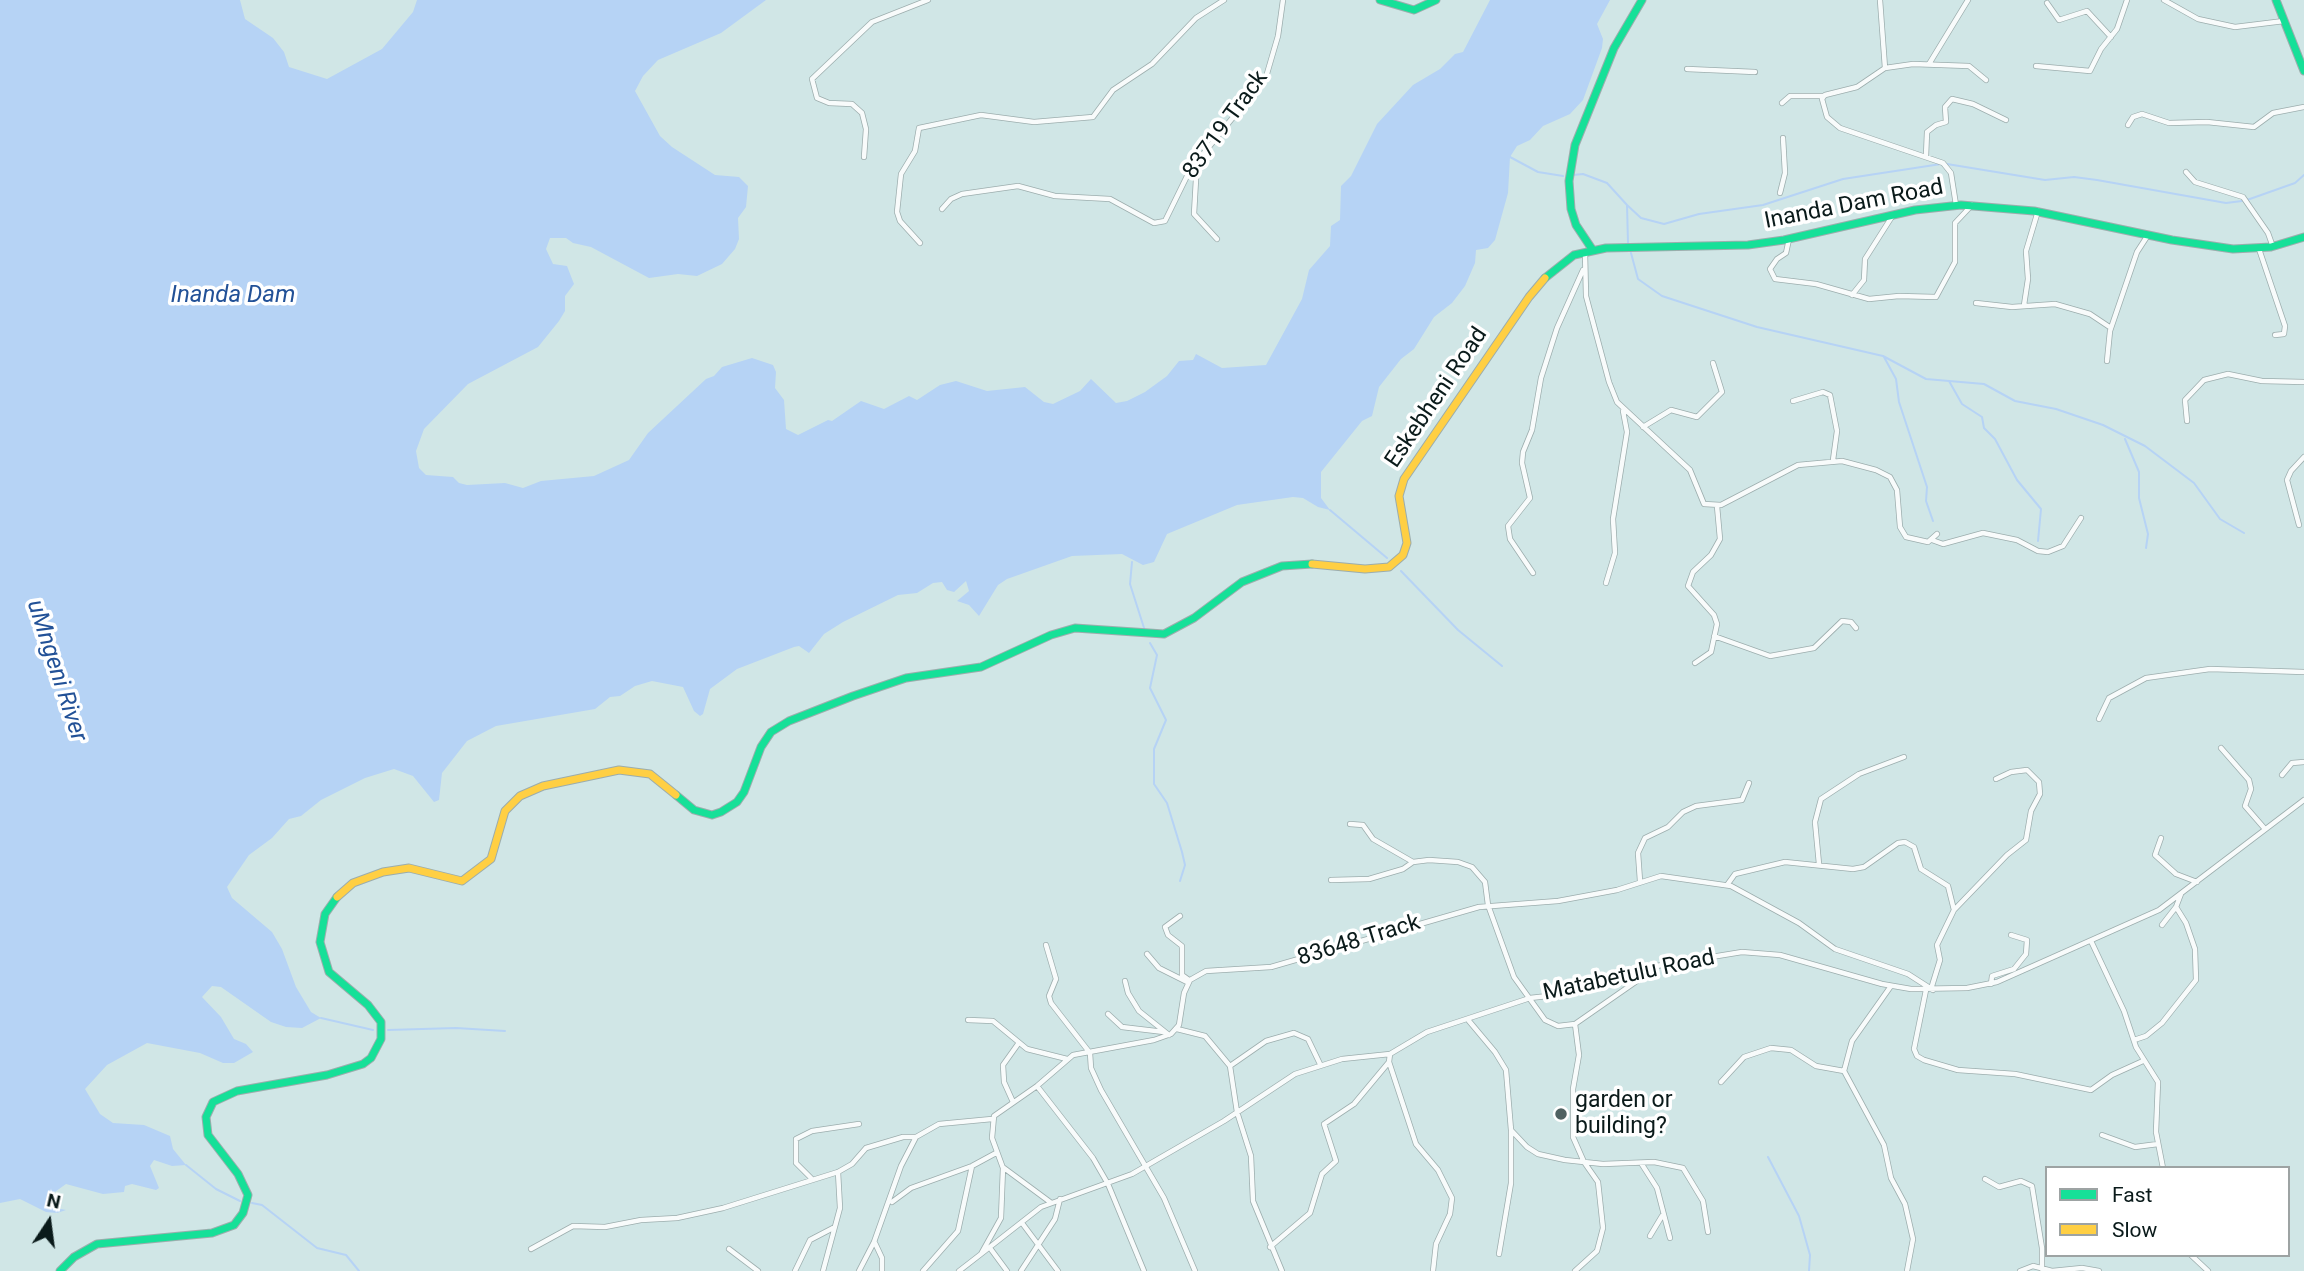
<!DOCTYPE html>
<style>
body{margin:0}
#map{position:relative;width:2304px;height:1271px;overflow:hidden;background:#d0e6e6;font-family:Roboto,sans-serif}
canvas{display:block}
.legend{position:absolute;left:2045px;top:1166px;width:245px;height:91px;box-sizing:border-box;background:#fff;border:2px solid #9da3a3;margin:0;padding:9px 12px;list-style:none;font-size:21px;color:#0a1a1a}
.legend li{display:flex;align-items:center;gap:14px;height:35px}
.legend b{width:35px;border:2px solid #9da3a3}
.north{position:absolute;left:14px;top:1187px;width:70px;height:70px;-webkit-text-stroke:5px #fff;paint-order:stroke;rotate:13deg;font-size:19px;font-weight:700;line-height:28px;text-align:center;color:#0a1a1a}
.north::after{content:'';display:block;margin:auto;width:24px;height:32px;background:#0a1a1a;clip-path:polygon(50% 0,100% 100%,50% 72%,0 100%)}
</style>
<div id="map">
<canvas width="2304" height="1271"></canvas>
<ul class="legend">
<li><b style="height:9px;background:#16e098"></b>Fast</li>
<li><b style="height:9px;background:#ffcf43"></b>Slow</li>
</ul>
<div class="north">N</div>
</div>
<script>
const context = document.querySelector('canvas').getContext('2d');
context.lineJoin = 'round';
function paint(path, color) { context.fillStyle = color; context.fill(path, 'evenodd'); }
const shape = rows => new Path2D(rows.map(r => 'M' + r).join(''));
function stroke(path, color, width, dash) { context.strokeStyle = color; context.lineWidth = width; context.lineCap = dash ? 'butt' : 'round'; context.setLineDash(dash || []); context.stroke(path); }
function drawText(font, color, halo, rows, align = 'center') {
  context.font = font + ' Roboto,sans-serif'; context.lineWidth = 7; context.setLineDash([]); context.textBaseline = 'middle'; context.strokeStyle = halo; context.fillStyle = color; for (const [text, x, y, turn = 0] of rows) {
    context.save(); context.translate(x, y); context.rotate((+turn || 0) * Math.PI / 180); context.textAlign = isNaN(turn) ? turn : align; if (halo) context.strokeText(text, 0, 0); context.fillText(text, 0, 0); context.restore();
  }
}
paint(shape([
 [0,0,240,0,245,19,273,38,284,52,289,67,327,79,382,49,413,12,417,0,766,0,721,33,658,60,643,76,635,91,660,136,672,147,715,175,739,177,748,186,746,207,738,218,739,239,735,249,722,264,697,276,678,274,649,278,591,247,573,243,566,238,550,238,546,249,553,264,567,266,574,284,565,296,565,311,559,321,538,347,468,384,424,429,416,451,419,468,426,475,453,477,459,483,467,485,505,483,523,488,541,481,594,476,629,460,648,433,706,379,714,376,722,367,752,358,773,365,776,372,775,388,784,400,786,429,798,435,828,420,832,421,861,401,884,409,909,396,917,400,940,385,956,381,987,391,1025,387,1044,402,1053,404,1080,391,1091,379,1116,403,1127,401,1145,392,1167,376,1179,361,1193,360,1196,354,1222,368,1266,365,1302,299,1309,270,1330,246,1331,226,1340,220,1341,186,1351,176,1377,124,1413,85,1440,69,1455,54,1463,52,1490,0,1610,0,1597,24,1603,39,1602,48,1583,100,1570,114,1543,126,1530,140,1517,146,1510,157,1508,193,1495,240,1488,248,1476,250,1475,263,1465,286,1452,303,1434,317,1414,349,1401,359,1379,387,1372,416,1362,421,1321,472,1321,498,1330,510,1318,507,1303,498,1293,497,1237,505,1167,534,1154,562,1143,565,1122,554,1072,556,1007,579,998,585,979,616,969,605,957,601,969,591,966,581,954,592,947,590,942,582,933,583,917,593,898,595,843,622,824,634,809,653,799,646,794,647,737,669,710,689,703,714,700,716,694,711,683,687,652,681,635,686,620,696,610,697,595,709,496,726,467,741,442,773,439,800,434,802,413,776,394,769,365,778,321,800,301,816,289,819,272,838,249,855,227,887,232,898,272,932,282,949,296,987,311,1012,321,1018,302,1028,286,1027,271,1022,221,987,212,986,202,997,221,1017,234,1039,246,1044,253,1052,234,1063,223,1063,200,1053,147,1043,107,1065,85,1089,100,1114,113,1123,144,1125,170,1136,173,1149,186,1165,172,1166,154,1160,150,1166,159,1188,156,1190,132,1184,125,1186,124,1192,103,1194,66,1184,52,1194,56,1208,66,1210,57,1213,46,1212,20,1199,0,1203]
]), '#b6d3f5');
stroke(shape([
 [1510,157,1538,172,1563,176],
 [1947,164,2045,180,2074,177,2097,180,2226,203,2242,201],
 [1573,175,1583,174,1607,183,1627,205,1628,243],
 [2247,200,2295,183,2304,175],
 [1627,205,1641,218,1664,224,1699,214,1763,205,1843,179,1941,164],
 [1631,253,1638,279,1662,296,1757,327,1883,356,1926,379,1984,384,2015,401,2056,409,2103,425,2145,446,2194,483,2220,519,2244,533],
 [1884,357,1896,379,1899,402,1927,487,1926,501,1933,521],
 [1949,381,1962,404,1982,417,1984,428,1995,439,2017,480,2041,509,2038,541],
 [2125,439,2139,472,2139,498,2148,534,2146,548],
 [1330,510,1387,558],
 [1132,562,1130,584,1145,631],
 [1401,571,1458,630,1502,666],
 [1150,643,1157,655,1150,688,1166,720,1154,749,1154,784,1167,803,1182,852,1185,865,1180,881],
 [321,1018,373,1030],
 [388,1030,456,1028,505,1031],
 [1768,1157,1799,1216,1810,1255,1809,1271],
 [186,1165,216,1189,240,1201],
 [252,1203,262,1205,317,1248,346,1255,359,1271]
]), '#b6d3f5', 2);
const street = shape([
 [1880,0,1885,68],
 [2164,0,2198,19,2235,27,2284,21],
 [2047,3,2059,20,2087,11,2111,37],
 [1929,64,1968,0],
 [2036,66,2090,71,2101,49,2117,29,2127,0],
 [1687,69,1755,72],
 [1782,103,1790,96,1823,96],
 [2128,125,2133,117,2142,114,2169,123,2207,122,2254,127,2273,113,2304,107],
 [1926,156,1927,132,1936,125,1946,122,1945,107,1952,99,1973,104,2006,120],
 [864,157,866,129,862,113,852,104,829,103,817,98,812,79,872,22,928,0],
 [1197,162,1194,214,1217,239],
 [2186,172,2195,182,2243,197,2268,233,2273,247],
 [1780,193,1785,173,1783,138],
 [1956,205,1951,173,1943,163,1840,128,1827,117,1822,99,1825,95,1857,87,1885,68,1913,64,1969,66,1986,80],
 [942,209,951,199,962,194,1018,186,1055,196,1110,199,1154,223,1165,221,1190,170,1266,77,1278,36,1283,0],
 [1789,239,1786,253,1777,259,1770,269,1775,279,1816,284,1869,299,1899,296,1936,297,1955,262,1955,223,1972,205],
 [920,243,900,221,897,212,901,174,915,151,919,128,981,115,1034,122,1093,117,1113,90,1152,64,1196,18,1224,0],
 [2259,249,2285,326,2284,334,2275,335],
 [1585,252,1586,296,1609,382,1617,402,1690,470,1704,504,1721,505,1798,465,1842,461,1876,470,1890,477,1897,490,1900,527,1906,537,1928,542,1937,534],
 [1852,295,1864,280,1865,259,1893,215],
 [1976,303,2012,307,2055,304,2090,314,2111,328],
 [2024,305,2028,279,2026,251,2038,211],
 [2107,361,2110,331,2137,252,2148,235],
 [1793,401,1823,392,1830,395,1837,431,1833,460],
 [2187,421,2185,400,2204,380,2228,374,2262,381,2304,382],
 [1643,427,1671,410,1697,417,1722,392,1713,363],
 [2299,525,2287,480,2291,471,2304,457],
 [1932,540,1943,544,1983,533,2017,540,2038,551,2048,552,2063,546,2081,518],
 [1533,573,1510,539,1508,526,1530,498,1522,463,1523,452,1532,430,1541,378,1557,328,1583,270],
 [1606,583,1615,553,1613,519,1627,432,1623,411],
 [1714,636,1770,656,1814,648,1842,621,1851,622,1856,628],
 [1695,663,1711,652,1717,624,1714,615,1688,586,1693,572,1711,555,1720,539,1717,506],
 [2099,719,2109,698,2146,678,2210,669,2304,672],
 [2221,748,2249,780,2251,789,2245,806,2265,829],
 [2282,775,2292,763,2304,762],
 [1350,824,1363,825,1373,839,1413,862],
 [2161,838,2155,855,2176,874,2197,882],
 [1819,864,1815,822,1821,799,1859,774,1904,757],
 [1331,880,1369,879,1403,869,1413,862,1429,860,1458,862,1472,867,1485,882,1488,905,1514,977,1545,1020,1558,1026,1575,1024,1579,1055,1573,1089,1573,1137,1584,1162,1598,1182,1603,1228,1597,1251,1575,1271],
 [1640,881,1638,853,1645,838,1668,827,1683,812,1696,806,1742,800,1749,783],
 [1727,885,1735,874,1785,862,1853,869,1864,867,1898,843,1905,842,1914,847,1921,869,1948,886,1954,910],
 [1180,916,1165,927,1168,935,1182,946,1182,975,1189,980],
 [2162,925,2176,907,2181,894],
 [2091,941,2124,1011,2136,1047,2158,1082,2156,1132,2163,1168],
 [1046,945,1056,979,1049,996,1051,1003,1090,1053,1091,1068,1101,1090,1164,1198,1195,1271],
 [1147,954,1159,968,1187,982],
 [1125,981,1128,993,1139,1011,1169,1035],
 [1991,984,1992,976,2014,969,2026,954,2027,940,2011,935],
 [1891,986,1852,1041,1844,1071,1884,1145,1891,1178,1905,1204,1913,1239,1907,1271],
 [1931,989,1940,960,1937,945,1954,910,2007,855,2026,840,2031,811,2040,794,2039,782,2027,770,2011,772,1996,779],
 [1926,990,1914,1049,1917,1056,1924,1060,1958,1070,2015,1074,2091,1090,2112,1075,2143,1061],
 [1108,1014,1122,1027,1164,1032],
 [968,1020,993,1021,1027,1049,1067,1059],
 [1469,1021,1495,1052,1506,1070,1511,1130,1527,1147,1538,1154,1565,1160,1603,1164,1654,1162,1683,1168,1703,1201,1708,1232],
 [1575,1024,1657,967],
 [1177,1029,1205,1036,1230,1066,1237,1112,1251,1156,1253,1201,1282,1271],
 [2134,1040,2146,1036,2162,1023,2196,980,2195,949,2186,923,2176,907],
 [1389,1062,1416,1144,1438,1170,1452,1198,1450,1214,1436,1244,1433,1271],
 [1230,1066,1266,1041,1294,1033,1308,1039,1320,1064],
 [1721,1082,1744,1057,1771,1048,1791,1050,1816,1066,1844,1071],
 [1037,1086,1093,1158,1108,1184,1144,1271],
 [1013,1102,1004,1082,1003,1065,1018,1044],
 [2102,1135,2135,1147,2158,1144],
 [1641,1163,1657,1188,1670,1238],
 [1004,1168,1050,1202],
 [811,1178,796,1163,796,1139,812,1131,859,1124],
 [1985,1179,1999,1187,2021,1181,2032,1186,2042,1248,2042,1269],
 [892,1202,911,1188,972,1166,996,1153],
 [1022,1223,1058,1271],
 [1650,1236,1662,1216],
 [875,1243,882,1258,882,1271],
 [1270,1247,1310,1213,1322,1174,1336,1161,1324,1124,1354,1104,1389,1062,1390,1054],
 [990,1248,1007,1271],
 [531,1249,573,1226,605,1227,641,1220,677,1218,723,1208,838,1172,852,1164,866,1148,903,1137,916,1137],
 [729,1249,758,1271],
 [981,1254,1041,1207,1132,1174,1224,1121,1295,1074,1342,1059,1390,1054,1427,1032,1530,998,1574,993,1650,967,1742,952,1780,955,1882,984,1911,989,1967,988,1997,982,2159,910,2304,800],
 [1499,1254,1511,1183,1511,1131],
 [2191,1255,2208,1271],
 [795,1271,810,1240,833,1228],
 [823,1271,840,1208,838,1172],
 [859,1271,874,1242,901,1166,916,1137,939,1124,992,1119],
 [923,1271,958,1231,972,1166],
 [959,1271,981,1254,1001,1218,1003,1168,992,1138,994,1116,1037,1086,1073,1055,1154,1040,1171,1034,1179,1025,1184,993,1190,980,1206,971,1271,967,1479,907,1558,901,1617,890,1661,876,1731,886,1799,923,1835,949,1908,974,1933,990],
 [1021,1271,1055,1219,1060,1199],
 [2020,1271,2033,1266,2052,1271,2082,1268,2099,1271]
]);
const fast = shape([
 [1380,0,1414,10,1436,0],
 [2276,0,2304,71],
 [1592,249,1576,225,1571,209,1569,181,1575,145,1614,48,1642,0],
 [1545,278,1574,255,1606,248,1748,245,1784,240,1915,210,1961,205,2034,211,2172,240,2233,249,2271,247,2304,237],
 [676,795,694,810,712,815,721,812,737,802,744,792,761,747,771,732,789,721,853,696,906,678,981,667,1051,635,1075,628,1164,634,1194,618,1242,582,1282,566,1312,564],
 [60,1271,74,1257,97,1244,212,1233,234,1225,243,1213,248,1195,238,1174,208,1135,206,1117,213,1102,237,1091,327,1075,363,1064,371,1058,381,1039,381,1022,368,1005,329,972,320,942,325,914,337,897]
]);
const slow = shape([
 [1312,564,1365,569,1389,567,1403,555,1407,543,1399,496,1404,479,1529,297,1545,278],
 [337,897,353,883,383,872,409,868,462,881,491,859,505,811,520,796,543,786,619,770,650,774,676,795]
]);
stroke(street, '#9cadad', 6);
stroke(fast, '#9cadad', 9);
stroke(slow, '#9cadad', 9);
stroke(street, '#f8fbfb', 4.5);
stroke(fast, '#16e098', 7);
stroke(slow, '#ffcf43', 7);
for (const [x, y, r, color] of [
 [1561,1114,7,"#4f6161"]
]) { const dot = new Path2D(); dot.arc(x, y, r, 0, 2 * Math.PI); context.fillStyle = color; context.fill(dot); stroke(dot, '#fff', 2.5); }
drawText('23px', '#0a1a1a', '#fff', [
 ["83719 Track",1226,125,-54],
 ["Inanda Dam Road",1854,205,-11],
 ["Eskebheni Road",1437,398,-56],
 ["83648 Track",1359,941,-17],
 ["Matabetulu Road",1629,976,-12]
]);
drawText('23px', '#0a1a1a', '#fff', [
 ["garden or",1575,1101],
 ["building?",1575,1127]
], 'left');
drawText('italic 24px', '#225197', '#fff', [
 ["Inanda Dam",233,296],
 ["uMngeni River",56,671,72]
]);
</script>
